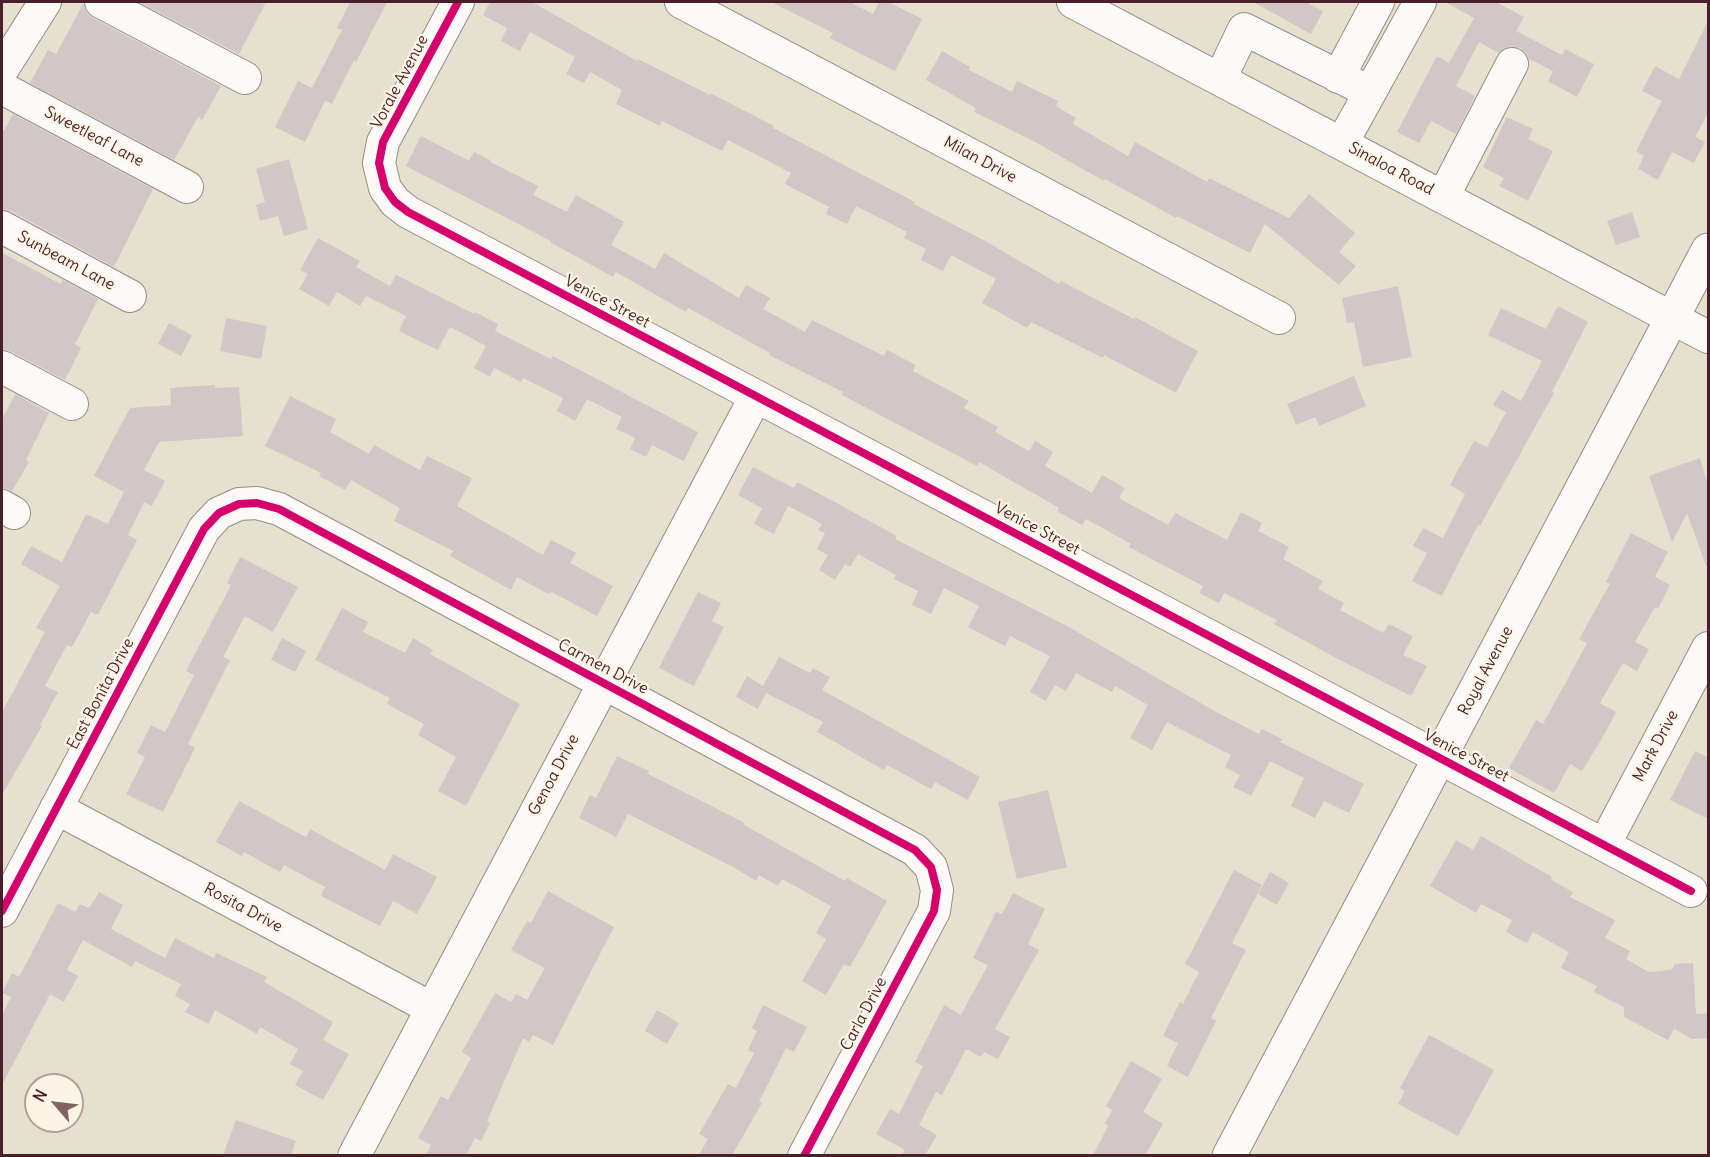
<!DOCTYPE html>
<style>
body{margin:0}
#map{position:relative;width:1710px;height:1157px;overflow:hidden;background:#e6e0cf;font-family:Delius,sans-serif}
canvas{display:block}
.frame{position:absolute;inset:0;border:3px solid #4a1f2b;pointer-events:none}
.north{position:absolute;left:24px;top:1073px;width:60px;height:60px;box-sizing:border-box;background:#fcf5e5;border:2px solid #b59f9b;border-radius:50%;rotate:298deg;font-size:16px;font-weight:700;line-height:24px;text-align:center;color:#4a1f2b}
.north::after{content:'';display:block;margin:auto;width:21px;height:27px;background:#816364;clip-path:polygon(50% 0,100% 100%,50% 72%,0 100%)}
</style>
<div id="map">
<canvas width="1710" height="1157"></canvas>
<div class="frame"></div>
<div class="north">N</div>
</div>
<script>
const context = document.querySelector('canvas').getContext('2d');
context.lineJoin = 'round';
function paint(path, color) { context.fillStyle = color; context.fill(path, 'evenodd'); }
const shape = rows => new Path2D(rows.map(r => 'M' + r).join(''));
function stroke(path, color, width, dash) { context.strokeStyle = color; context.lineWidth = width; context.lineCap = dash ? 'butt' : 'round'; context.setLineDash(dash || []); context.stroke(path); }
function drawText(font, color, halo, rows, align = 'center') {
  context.font = font + ' Delius,sans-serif'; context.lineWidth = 4.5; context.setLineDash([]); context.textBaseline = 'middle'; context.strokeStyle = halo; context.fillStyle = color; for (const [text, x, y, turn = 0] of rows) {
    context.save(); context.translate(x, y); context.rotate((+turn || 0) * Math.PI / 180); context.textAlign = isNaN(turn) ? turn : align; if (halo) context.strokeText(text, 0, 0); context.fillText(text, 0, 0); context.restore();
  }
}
paint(shape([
 [139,2,266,2,239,54],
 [350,2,387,2,356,62,354,60,332,104,325,101,305,142,275,127,298,81,312,88,342,30,337,28],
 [490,2,532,2,637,61,638,59,710,95,710,93,774,126,773,128,915,202,914,204,985,241,1059,284,1061,281,1134,319,1135,317,1198,351,1176,393,1104,355,1103,358,1031,322,1027,328,982,303,996,279,951,255,943,271,921,260,926,249,904,238,907,232,856,206,847,224,826,214,829,207,785,184,791,173,728,140,722,151,662,121,660,126,616,104,622,90,590,72,584,83,566,74,575,57,530,32,520,51,501,41,507,28,483,15],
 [771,2,850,2,873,14,879,2,889,2,922,19,895,71,830,38,833,33],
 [1253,2,1306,2,1323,11,1311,34],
 [1445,2,1496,2,1524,17,1516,31,1562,55,1565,49,1594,64,1577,97,1548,81,1553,71,1529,59,1527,54,1521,48,1511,46,1503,49,1499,53,1479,42,1456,86,1475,96,1456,134,1431,121,1419,143,1397,132,1437,56,1449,63,1474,18],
 [83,4,86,12,93,18,221,86,202,120,198,117,174,160,30,83,48,50,56,54],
 [1708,21,1708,113,1695,137,1705,142,1694,163,1672,152,1658,180,1638,169,1644,156,1636,151,1662,101,1642,91,1655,66,1679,79],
 [942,51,970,67,969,70,1012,92,1017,81,1058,101,1056,106,1076,118,1073,124,1128,156,1135,142,1207,182,1209,178,1289,218,1309,194,1355,233,1339,252,1356,266,1339,285,1265,224,1250,253,1177,216,1176,218,1105,179,1104,181,1035,142,974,112,976,108,926,80],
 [13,114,153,189,114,267,11,211,2,209,2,134],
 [1507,117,1533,129,1528,139,1553,151,1528,201,1499,186,1504,178,1483,167],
 [421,136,469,161,474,152,490,160,490,162,538,186,533,195,567,212,576,195,624,222,611,245,655,269,664,253,739,298,746,285,770,298,763,309,805,332,812,320,884,356,887,350,916,365,913,371,969,401,964,408,998,427,995,432,1029,451,1035,441,1053,452,1045,466,1092,493,1102,475,1125,488,1119,498,1168,525,1175,513,1227,540,1241,512,1262,523,1258,531,1289,547,1283,559,1323,581,1318,589,1344,603,1340,610,1383,633,1389,624,1413,636,1403,655,1427,666,1411,696,1336,658,1274,624,1277,620,1224,593,1219,603,1199,593,1203,586,1129,547,1131,544,1086,519,1082,525,1057,511,1059,508,979,462,977,466,842,395,843,392,769,355,770,353,688,308,686,312,616,272,613,277,550,242,551,241,406,166],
 [289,159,308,229,284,236,278,216,260,221,256,205,265,202,256,169],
 [1632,212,1640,237,1616,245,1607,221],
 [318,238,360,261,356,267,390,286,396,275,474,314,475,312,498,324,495,331,551,359,553,356,698,432,684,461,652,445,646,457,630,449,635,438,616,429,622,417,587,399,575,421,557,411,563,398,523,378,521,382,494,368,490,377,474,368,486,346,450,327,438,350,399,331,406,316,366,296,360,306,337,292,329,306,299,289,308,274,300,270],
 [2,253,61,284,63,280,98,299,75,344,81,348,65,380,10,351,2,349],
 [1398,286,1412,357,1363,367,1354,322,1347,323,1342,298],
 [1558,306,1588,322,1552,392,1554,393,1480,526,1478,525,1442,596,1412,581,1427,553,1413,546,1423,528,1443,538,1465,494,1450,485,1474,441,1487,447,1506,412,1493,405,1502,390,1521,401,1542,361,1488,335,1501,308,1546,329],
 [226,318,267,326,261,359,220,351],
 [169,323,192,335,181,356,158,344],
 [1354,376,1366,406,1319,426,1315,417,1296,425,1287,404],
 [215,385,215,388,239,387,243,436,159,442,144,470,165,481,152,506,144,502,128,535,137,540,98,615,91,612,72,647,67,645,45,686,58,692,40,725,42,726,2,795,2,712,45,632,36,628,60,586,21,564,31,546,62,562,86,514,108,524,124,492,94,476,130,408,171,405,170,388],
 [15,394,49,413,26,460,29,462,12,491,2,488,2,420],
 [290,396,336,419,330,432,369,454,374,445,420,470,427,456,472,478,457,506,543,555,551,540,576,553,570,563,613,586,597,616,551,592,549,594,517,577,511,590,450,556,453,551,394,521,400,508,351,480,345,490,319,476,321,473,265,446],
 [1700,458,1708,484,1708,566,1706,566,1687,513,1672,542,1649,476],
 [753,467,794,488,797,482,820,494,897,536,895,539,1067,626,1218,713,1259,734,1262,729,1282,739,1280,742,1364,784,1349,813,1324,801,1315,818,1291,806,1304,778,1270,761,1251,796,1233,787,1240,775,1225,767,1231,755,1167,722,1152,750,1130,738,1148,705,1115,686,1112,692,1076,673,1066,691,1055,685,1046,701,1030,692,1050,656,1010,636,1005,646,968,627,979,606,944,588,931,614,912,605,918,591,894,579,896,575,858,554,850,567,845,564,835,580,819,570,828,555,817,549,825,533,818,530,822,524,788,506,774,534,754,524,762,508,738,495],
 [1631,533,1668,552,1655,577,1670,585,1658,609,1655,607,1635,642,1649,649,1637,671,1623,663,1600,703,1616,712,1604,735,1582,771,1570,764,1554,793,1509,768,1536,720,1543,724,1587,643,1579,639,1610,584,1606,582],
 [240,557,298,587,273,632,245,616,223,657,230,660,188,744,195,748,163,812,126,794,145,757,137,753,151,725,165,732,194,675,186,671,231,585,227,583],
 [698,592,721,603,712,621,724,627,694,686,659,668],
 [342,608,368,622,363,632,405,653,413,638,433,650,430,654,520,704,466,806,438,791,456,757,418,735,424,724,387,704,390,698,315,660],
 [282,638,306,651,295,672,271,660],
 [779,657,810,673,813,668,830,677,822,690,980,777,968,800,935,782,931,789,887,765,884,770,817,732,823,722,766,693,758,709,736,697,747,676,763,686],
 [1695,751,1708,757,1708,819,1670,800],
 [617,756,649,771,648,774,745,823,744,825,845,881,847,878,887,901,850,967,844,964,826,995,802,981,826,939,816,933,831,906,782,879,778,886,759,875,756,881,733,867,628,814,616,837,579,818,590,795,596,798],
 [1048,790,1067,867,1017,879,998,802],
 [239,801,306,837,310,829,385,870,393,854,437,877,417,914,393,901,380,926,321,896,325,887,284,865,280,872,244,852,242,856,216,842],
 [1481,836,1552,877,1551,880,1573,892,1570,897,1615,920,1605,938,1630,951,1626,959,1649,972,1671,970,1675,964,1693,963,1696,1014,1708,1013,1708,1038,1692,1039,1674,1029,1668,1040,1624,1017,1624,1007,1594,992,1597,986,1561,968,1569,952,1533,932,1527,943,1506,932,1512,920,1481,904,1476,913,1430,886,1456,840,1473,850],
 [1234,870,1262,885,1232,943,1246,950,1211,1018,1216,1021,1188,1077,1167,1066,1178,1043,1163,1036,1180,1002,1183,1004,1199,972,1185,964],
 [1270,872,1289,883,1277,905,1258,894],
 [548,891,614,927,553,1045,533,1035,529,1042,523,1038,487,1121,490,1123,481,1141,475,1138,466,1155,426,1155,431,1145,418,1138,441,1096,448,1100,471,1058,462,1052,495,993,511,1002,516,994,527,1000,545,968,511,950,527,921,531,923],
 [99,892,123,905,111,929,165,958,175,938,214,958,216,953,267,977,264,982,333,1022,323,1040,349,1054,323,1100,295,1085,303,1071,290,1064,298,1049,260,1027,257,1034,215,1010,209,1024,185,1012,190,1004,175,996,181,984,135,961,132,967,83,940,67,970,78,976,64,1002,50,994,2,1085,2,1015,11,997,2,993,12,973,19,977,58,903,75,912,80,904,89,908],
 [1013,893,1045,909,1028,944,1039,950,995,1029,1010,1037,998,1059,984,1052,981,1057,966,1049,942,1095,936,1092,919,1125,937,1135,925,1155,902,1155,905,1150,876,1134,890,1109,899,1114,923,1066,915,1062,944,1005,961,1015,988,965,973,958,996,912,1002,914],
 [763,1005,807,1027,794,1052,786,1048,759,1102,762,1103,732,1155,699,1155,708,1139,699,1134,728,1084,736,1088,754,1053,748,1050,757,1031,752,1028],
 [657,1010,679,1023,667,1044,645,1031],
 [1429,1035,1494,1070,1458,1136,1398,1104,1405,1091,1400,1088],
 [1131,1061,1162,1079,1143,1112,1163,1124,1145,1155,1093,1155,1108,1126,1105,1123,1112,1110,1106,1106],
 [236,1120,296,1141,291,1155,223,1155]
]), '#d3c6c7');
const minor = shape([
 [101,2,245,78],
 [458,2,383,142,379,163,385,188,395,202,408,212,1691,891],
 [681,2,1279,318],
 [1073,2,1708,337],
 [2,70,45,2],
 [1338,77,1378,2],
 [1220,79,1244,29,1370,92],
 [2,88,187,187],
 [1342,143,1420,2],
 [1443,197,1512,64],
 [2,227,130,296],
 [2,367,72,404],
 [2,506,14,513],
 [56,808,431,1008],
 [1604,845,1708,648],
 [2,911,204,529,219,513,239,504,257,503,279,509,915,850,931,867,937,890,934,911,804,1156],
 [354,1156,756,396]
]);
const major = shape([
 [1229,1156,1708,250]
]);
stroke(minor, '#978d86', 34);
stroke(major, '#978d86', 35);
stroke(minor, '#fbfaf8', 32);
stroke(major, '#fbfaf8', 33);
stroke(shape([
 [458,2,383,142,379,163,385,188,395,202,408,212,1691,891],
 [2,911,204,529,219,513,239,504,257,503,279,509,915,850,931,867,937,890,934,911,804,1156]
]), '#d6006c', 8);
drawText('16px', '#4a1f2b', '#fcf5e5', [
 ["Vorale Avenue",400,82,-62],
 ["Sweetleaf Lane",94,137,28],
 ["Milan Drive",980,160,28],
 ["Sinaloa Road",1391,169,28],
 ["Sunbeam Lane",66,261,28],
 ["Venice Street",607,302,28],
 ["Venice Street",1037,529,28],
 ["Carmen Drive",603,667,28],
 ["Royal Avenue",1486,671,-62],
 ["East Bonita Drive",101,694,-62],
 ["Mark Drive",1656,746,-62],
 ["Venice Street",1466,756,28],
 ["Genoa Drive",554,775,-62],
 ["Rosita Drive",243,908,28],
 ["Carla Drive",864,1014,-62]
]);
</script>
